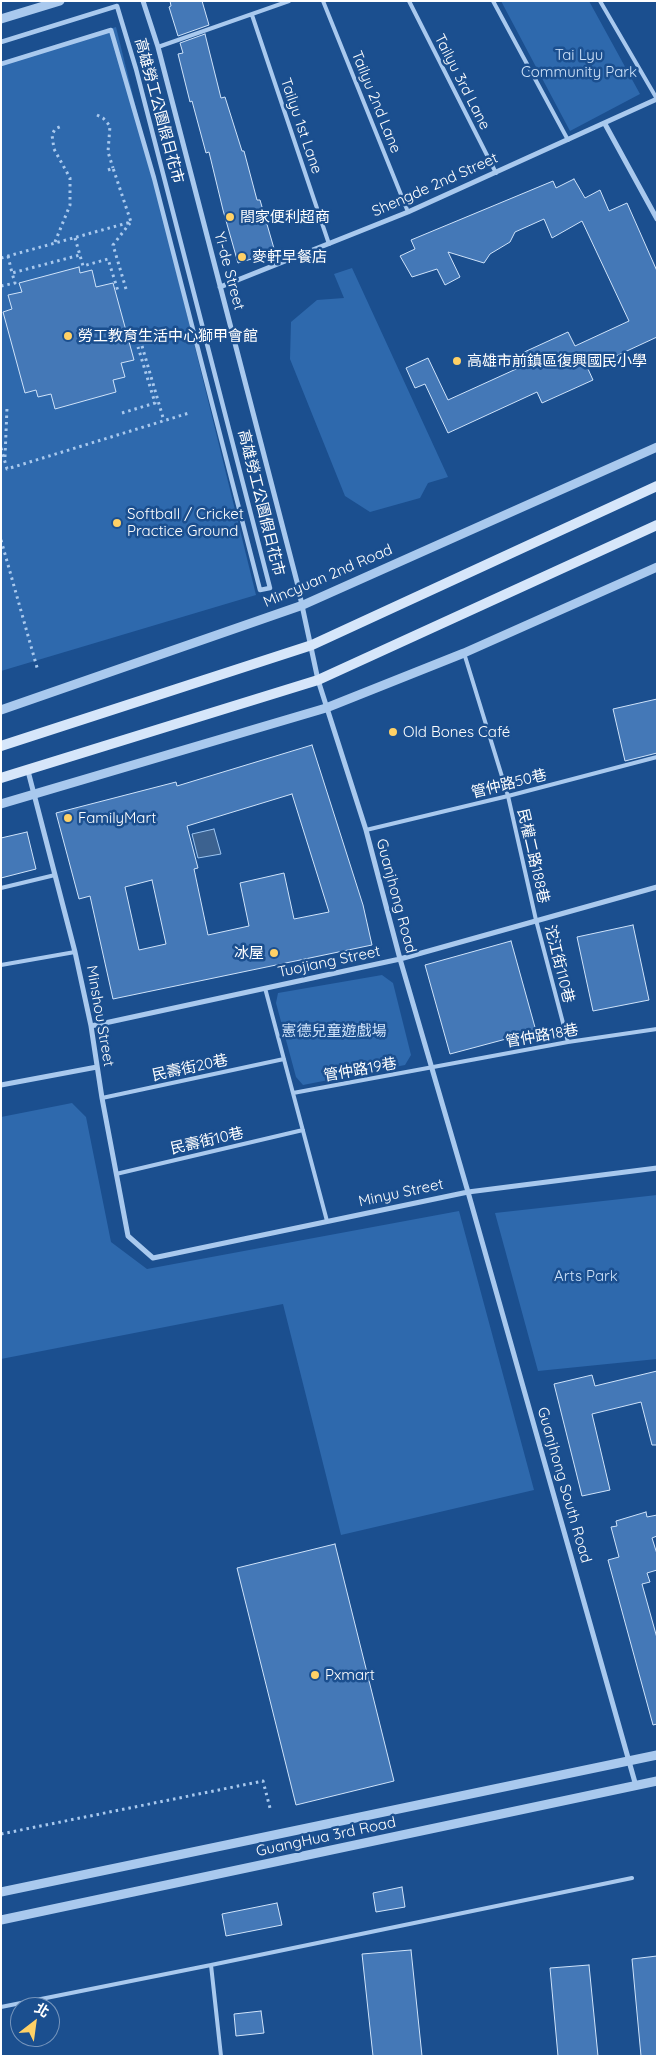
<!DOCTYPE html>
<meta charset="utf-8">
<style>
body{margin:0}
#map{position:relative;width:658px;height:2057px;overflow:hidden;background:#1b4f8f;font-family:Quicksand,"Noto Sans TC",sans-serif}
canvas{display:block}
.frame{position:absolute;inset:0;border:2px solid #fff;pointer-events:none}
.north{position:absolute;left:10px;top:1997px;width:50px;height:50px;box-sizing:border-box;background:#1b4f8f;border:1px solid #7695bc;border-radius:50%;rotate:30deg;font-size:14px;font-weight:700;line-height:20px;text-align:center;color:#fff}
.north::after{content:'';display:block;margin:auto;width:18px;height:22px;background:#ffd166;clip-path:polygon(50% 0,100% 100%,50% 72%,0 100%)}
</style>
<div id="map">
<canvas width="658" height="2057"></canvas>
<div class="frame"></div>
<div class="north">北</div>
</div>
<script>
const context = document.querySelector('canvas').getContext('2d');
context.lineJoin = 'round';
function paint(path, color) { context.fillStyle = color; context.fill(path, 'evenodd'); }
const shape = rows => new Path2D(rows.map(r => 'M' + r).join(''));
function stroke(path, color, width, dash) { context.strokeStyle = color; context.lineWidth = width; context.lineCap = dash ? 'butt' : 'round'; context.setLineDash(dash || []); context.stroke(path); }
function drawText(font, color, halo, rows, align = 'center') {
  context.font = font + ' Quicksand,"Noto Sans TC",sans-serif'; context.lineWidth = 5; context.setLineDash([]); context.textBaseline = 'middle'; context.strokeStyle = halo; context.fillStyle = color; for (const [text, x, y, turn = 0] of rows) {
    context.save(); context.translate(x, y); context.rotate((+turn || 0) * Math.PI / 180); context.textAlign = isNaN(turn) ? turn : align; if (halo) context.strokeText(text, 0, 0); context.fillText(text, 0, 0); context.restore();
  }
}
paint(shape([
 [501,1,589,1,640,94,570,131],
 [116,27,256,595,1,671,1,62],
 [352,268,448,477,428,483,420,498,370,512,345,496,290,359,291,322,317,300,344,298,334,274],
 [382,975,393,983,411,1055,405,1065,303,1085,296,1077,276,1003,278,993],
 [72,1103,86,1117,111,1242,147,1269,459,1211,534,1490,341,1535,283,1304,1,1359,1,1117],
 [657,1195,657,1359,538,1371,495,1213]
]), '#2e69ad');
const water = shape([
 [214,829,221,854,198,858,192,834,214,829]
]);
paint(water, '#3c6290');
stroke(water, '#9cc4f0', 1);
const building = shape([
 [170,1,202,1,209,25,178,36,169,7,171,6,170,1],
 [205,34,221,98,225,97,242,151,244,151,257,200,260,200,275,252,238,263,223,210,209,152,206,153,192,101,190,102,178,54,183,53,180,43,205,34],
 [574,179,585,198,600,190,609,211,627,203,657,271,657,337,588,369,593,380,542,403,537,392,448,433,425,384,415,388,406,368,428,358,448,400,525,365,520,354,568,332,575,346,629,321,582,221,552,238,544,219,515,232,510,242,490,254,484,263,448,252,460,277,445,285,437,269,412,277,400,256,415,249,411,240,553,181,556,188,574,179],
 [79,267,80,273,92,270,96,287,113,283,134,360,121,363,125,377,113,380,116,392,55,409,51,394,38,397,36,390,25,393,3,312,12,309,8,295,22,292,19,283,79,267],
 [657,699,657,753,625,761,613,709,657,699],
 [312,745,363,905,372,945,113,999,90,896,79,899,56,813,176,782,177,786,312,745],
 [292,794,329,912,294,919,284,873,240,883,249,926,208,935,194,869,198,868,187,826,292,794],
 [152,880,166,944,139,950,125,887,152,880],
 [27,832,36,869,1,878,1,838,27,832],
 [633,925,649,1000,593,1011,577,937,633,925],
 [511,941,536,1031,450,1054,425,965,511,941],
 [657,1371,657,1445,652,1445,641,1402,592,1414,610,1490,582,1496,554,1384,592,1375,595,1386,657,1371],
 [646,1512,647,1517,657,1515,657,1536,652,1538,657,1554,657,1570,647,1573,650,1582,642,1584,657,1638,657,1724,653,1725,608,1560,619,1557,611,1527,617,1526,616,1521,646,1512],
 [335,1544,394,1781,296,1805,237,1568,335,1544],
 [402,1887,405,1907,376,1912,373,1893,402,1887],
 [277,1903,282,1925,226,1936,222,1914,277,1903],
 [411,1950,422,2056,373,2056,362,1954,411,1950],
 [657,1956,657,2056,641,2056,632,1959,657,1956],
 [589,1965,598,2056,558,2056,550,1968,589,1965],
 [261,2011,264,2033,236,2036,234,2014,261,2011]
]);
paint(building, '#4478b7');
stroke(building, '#cfe3fa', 1);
stroke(shape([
 [97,115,103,118,110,126,108,152,113,168],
 [108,170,113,168,131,222],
 [75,238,83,266,108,259,118,291],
 [55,242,70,205,70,178,54,149,52,135,55,129,62,126],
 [8,256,12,273],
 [1,258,131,222],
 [1,286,15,283,12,273,80,255],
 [126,289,113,245,130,223],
 [142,346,164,421],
 [122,413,155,403,138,347],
 [1,448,7,469,189,413],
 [5,457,7,408],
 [1,540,38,671],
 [1,1834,263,1781,270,1808]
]), '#a9c9ee', 3, [2.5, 4]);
stroke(shape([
 [323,1,408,212],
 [409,1,496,173],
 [493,1,568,140],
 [600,1,657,99],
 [252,15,329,244],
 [158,47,289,1],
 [464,653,508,796,536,920,568,1042],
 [366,830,508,796,657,757],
 [1,888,55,875],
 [1,965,75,952],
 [265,988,327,1221],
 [293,1093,568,1042,657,1029],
 [102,1098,284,1059],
 [116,1174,303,1130],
 [211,1965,632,1878],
 [1,2007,211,1965,221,2056]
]), '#a9c9ee', 4);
stroke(shape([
 [1,42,117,6,136,69,270,588,260,590,154,178,111,30,1,64]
]), '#a9c9ee', 4.5);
stroke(shape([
 [143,1,158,47,297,582,318,680,366,830,400,959,468,1192,636,1786],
 [605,124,657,219],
 [220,287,408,212,657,99],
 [28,771,75,952,91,1026,102,1098,128,1236,153,1258,468,1192,657,1168],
 [91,1026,400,959,657,887],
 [1,1085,97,1067]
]), '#a9c9ee', 5);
stroke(shape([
 [1,19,60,1],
 [1,710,303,605,657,447],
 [1,804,326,708,464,653,657,567],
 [1,1892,657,1755],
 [1,1920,657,1781]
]), '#a9c9ee', 9);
stroke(shape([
 [1,746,312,645,657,486],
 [1,778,318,680,657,525]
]), '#d6e6fa', 10);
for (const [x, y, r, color] of [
 [230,217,5,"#ffd166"],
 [242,257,5,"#ffd166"],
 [68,336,5,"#ffd166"],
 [457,361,5,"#ffd166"],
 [117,523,5,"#ffd166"],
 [393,732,5,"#ffd166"],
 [68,818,5,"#ffd166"],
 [274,953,5,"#ffd166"],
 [315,1675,5,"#ffd166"]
]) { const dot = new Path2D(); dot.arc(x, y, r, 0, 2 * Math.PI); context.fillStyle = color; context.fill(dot); stroke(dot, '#1b4f8f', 2); }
drawText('15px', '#cfe3fa', '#1b4f8f', [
 ["Tai Lyu",579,55],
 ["Community Park",579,72],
 ["憲德兒童遊戲場",334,1031],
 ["Arts Park",586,1276]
]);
drawText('15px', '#fff', '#1b4f8f', [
 ["Tailyu 3rd Lane",462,82,63],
 ["Tailyu 2nd Lane",376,102,68],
 ["高雄勞工公園假日花市",159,111,75],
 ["Tailyu 1st Lane",301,126,71],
 ["Shengde 2nd Street",435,185,-24],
 ["Yi-de Street",229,271,75],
 ["高雄勞工公園假日花市",261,503,76],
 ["Mincyuan 2nd Road",328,576,-23],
 ["管仲路50巷",509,784,-14],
 ["民權二路188巷",533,856,77],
 ["Guanjhong Road",396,896,75],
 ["Tuojiang Street",329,962,-12],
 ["沱江街110巷",559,964,76],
 ["Minshou Street",100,1016,80],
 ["管仲路18巷",542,1036,-10],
 ["民壽街20巷",190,1068,-12],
 ["管仲路19巷",360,1070,-10],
 ["民壽街10巷",207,1141,-13],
 ["Minyu Street",401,1193,-12],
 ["Guanjhong South Road",564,1485,74],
 ["GuangHua 3rd Road",326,1837,-12]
]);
drawText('15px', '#fff', '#1b4f8f', [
 ["閤家便利超商",240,217],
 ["麥軒早餐店",252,257],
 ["勞工教育生活中心獅甲會館",78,336],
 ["高雄市前鎮區復興國民小學",467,361],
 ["Softball / Cricket",127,514],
 ["Practice Ground",127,531],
 ["Old Bones Café",403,732],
 ["FamilyMart",78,818],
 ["冰屋",264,953,"right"],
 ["Pxmart",325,1675]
], 'left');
</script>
